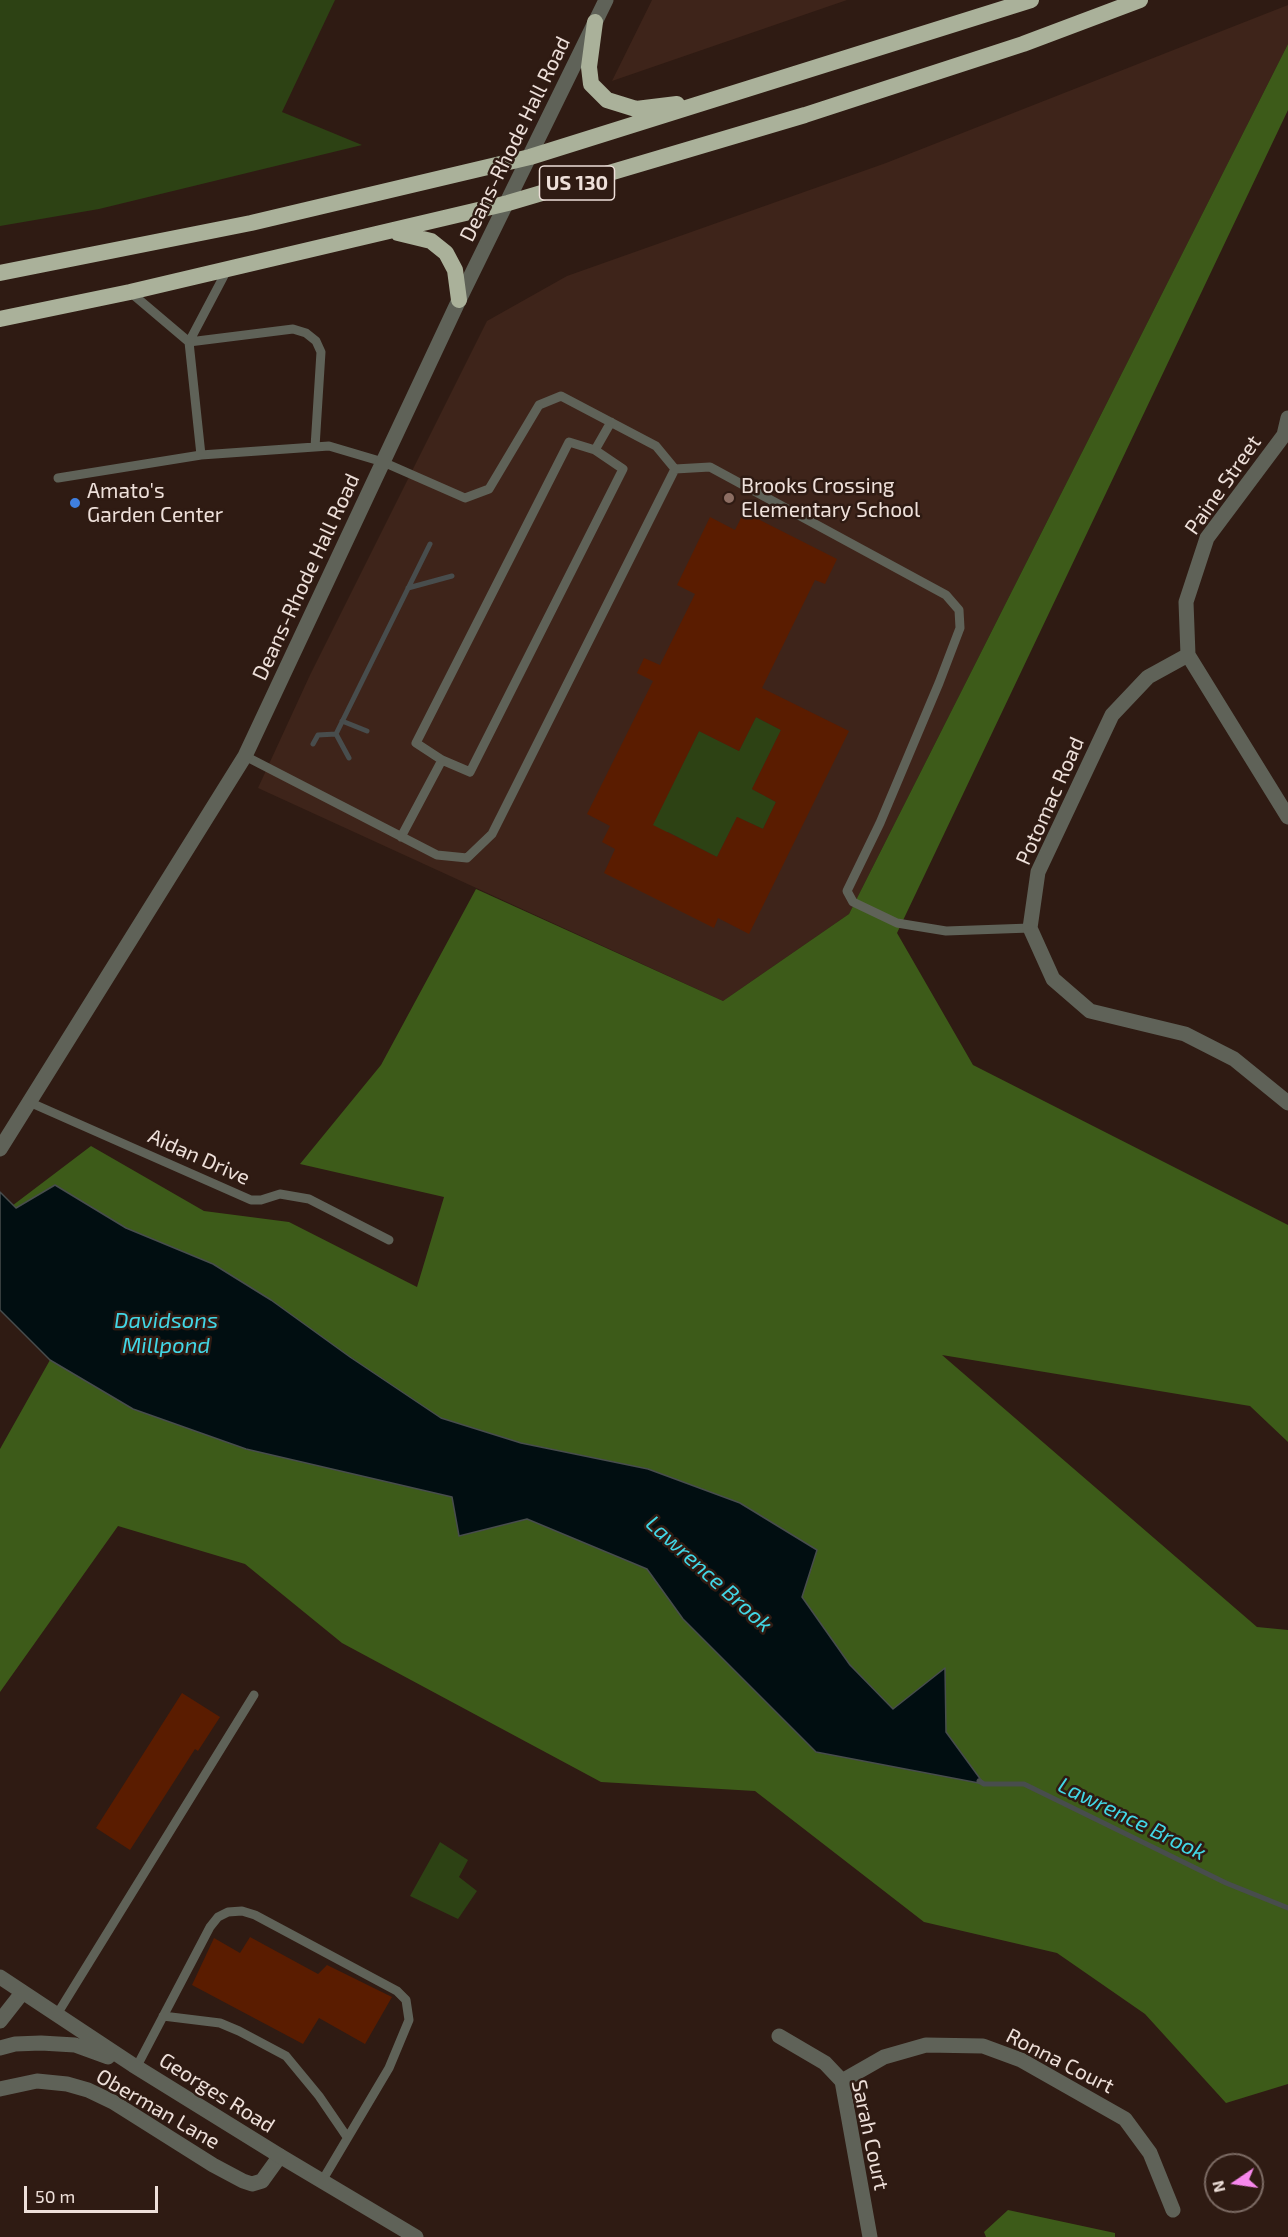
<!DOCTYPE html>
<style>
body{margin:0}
#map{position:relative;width:1288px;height:2237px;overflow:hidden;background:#2f1b13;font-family:"Exo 2",sans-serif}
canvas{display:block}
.north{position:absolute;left:1204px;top:2153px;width:60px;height:60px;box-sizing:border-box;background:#2f1b13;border:2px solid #7b6a63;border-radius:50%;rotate:257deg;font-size:16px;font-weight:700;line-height:24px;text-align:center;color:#eee0da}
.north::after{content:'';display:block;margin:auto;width:21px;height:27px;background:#f788ec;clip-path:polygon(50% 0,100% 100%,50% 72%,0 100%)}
.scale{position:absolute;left:24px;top:2186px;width:134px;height:27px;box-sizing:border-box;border:3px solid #eee0da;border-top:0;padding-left:8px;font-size:18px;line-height:21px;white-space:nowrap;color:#eee0da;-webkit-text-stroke:4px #2f1b13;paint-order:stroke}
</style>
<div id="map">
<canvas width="1288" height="2237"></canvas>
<div class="north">N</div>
<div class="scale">50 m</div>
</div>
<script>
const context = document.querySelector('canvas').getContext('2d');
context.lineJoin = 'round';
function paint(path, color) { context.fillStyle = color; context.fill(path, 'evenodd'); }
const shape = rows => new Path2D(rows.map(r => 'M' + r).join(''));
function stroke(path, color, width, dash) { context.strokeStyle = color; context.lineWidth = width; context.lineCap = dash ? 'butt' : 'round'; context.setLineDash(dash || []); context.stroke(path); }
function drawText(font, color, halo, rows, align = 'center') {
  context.font = font + ' "Exo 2",sans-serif'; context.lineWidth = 5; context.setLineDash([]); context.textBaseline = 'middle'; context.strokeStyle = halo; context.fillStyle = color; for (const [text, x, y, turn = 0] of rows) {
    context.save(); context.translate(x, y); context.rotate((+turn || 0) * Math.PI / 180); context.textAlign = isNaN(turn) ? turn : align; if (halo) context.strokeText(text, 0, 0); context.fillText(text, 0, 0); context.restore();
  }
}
paint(shape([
 [652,0,847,0,612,81],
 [1288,5,1288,44,849,914,723,1001,258,788,310,675,487,321,567,276,886,163]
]), '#3e241a');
paint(shape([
 [0,0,335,0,282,112,362,145,99,209,0,226],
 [756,717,781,730,752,789,776,802,763,829,737,817,717,857,668,832,641,848,699,731,739,751],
 [440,1842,468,1860,459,1877,477,1891,458,1919,410,1896]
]), '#2d4214');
paint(shape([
 [1288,44,1288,110,897,933,973,1065,1288,1225,1288,1442,1250,1406,942,1355,1257,1627,1288,1630,1288,2084,1226,2103,1145,2014,1057,1953,924,1922,755,1791,601,1782,342,1643,245,1564,118,1526,0,1692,0,1449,50,1360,0,1310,0,1215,91,1146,204,1211,289,1222,417,1287,444,1197,300,1164,381,1065,476,889,723,1001,849,914],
 [1008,2210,1115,2233,1115,2237,986,2237,984,2232]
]), '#3d5b19');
const water = shape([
 [55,1185,126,1228,213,1264,271,1300,350,1357,441,1418,521,1443,648,1469,740,1503,817,1550,802,1597,850,1665,893,1709,945,1668,946,1732,984,1784,816,1752,683,1619,647,1569,527,1519,459,1536,452,1497,246,1449,133,1409,50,1360,0,1310,0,1192,16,1208,55,1185]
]);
paint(water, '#010e11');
stroke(water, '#484d4d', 1.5);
stroke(shape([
 [408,588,452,576],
 [342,721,367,731],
 [313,744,318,735,336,734],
 [349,758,336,734,430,544],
 [979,1781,984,1784,1024,1784,1226,1883,1288,1908]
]), '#484d4d', 5);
paint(shape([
 [744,512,837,559,825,584,815,580,762,688,849,731,749,934,718,918,714,928,604,873,615,849,602,842,610,826,587,814,653,681,637,673,644,658,660,665,695,594,677,585,710,517,735,530],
 [756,717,781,730,752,789,776,802,763,829,737,817,717,857,653,825,699,731,739,751],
 [182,1693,220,1717,198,1751,195,1749,130,1850,96,1828],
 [250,1937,318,1974,327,1965,392,1997,365,2044,319,2018,303,2044,192,1985,214,1938,240,1953]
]), '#5a1c00');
stroke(shape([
 [130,292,189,342,227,270],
 [595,450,623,469,470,772,442,760,416,743,569,442,595,450,611,422],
 [675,469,710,467,946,595,959,610,960,628,939,683,880,823,847,891,853,902,897,923,946,931,1030,928],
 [58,478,201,455],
 [245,756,437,855,467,858,492,834,675,469,656,446,561,396,539,405,489,489,465,498,383,462,329,446,201,455,189,342,293,329,306,333,316,341,321,352,315,447],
 [401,837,442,760],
 [29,1102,251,1200,261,1200,280,1194,309,1199,389,1240],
 [56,2016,254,1695],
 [163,2016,220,2023,239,2031,286,2056,319,2096,347,2137],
 [136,2068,210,1927,218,1917,228,1912,242,1911,255,1915,397,1991,406,2000,409,2020,389,2068,322,2181]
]), '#5f6258', 9);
stroke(shape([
 [1288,418,1284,435,1207,538,1186,602,1188,655,1288,817],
 [1188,655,1148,677,1112,715,1038,872,1030,928,1053,979,1090,1011,1185,1034,1234,1059,1288,1103],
 [779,2036,825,2063,842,2081,870,2237],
 [842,2081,884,2057,926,2045,983,2046,1021,2060,1125,2119,1150,2153,1173,2210],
 [0,2089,37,2081,67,2084,88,2090,113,2102,213,2165,243,2181,252,2184,262,2181,280,2156]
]), '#5f6258', 15);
stroke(shape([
 [0,1149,245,756,459,300,606,0],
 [0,1977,133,2065,280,2156,416,2237],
 [0,2021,22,1993],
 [0,2048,15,2044,41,2043,75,2045,108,2057]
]), '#5f6258', 15);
stroke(shape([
 [595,22,589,67,591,84,607,100,636,109,677,104],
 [398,233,431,241,446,253,455,270,459,300],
 [0,273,251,223,530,157,1031,0],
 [0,319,130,292,508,203,805,115,1023,44,1140,0]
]), '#aab19a', 16);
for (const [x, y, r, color] of [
 [729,498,6,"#8d6e63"],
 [75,503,6,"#3f7fe0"]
]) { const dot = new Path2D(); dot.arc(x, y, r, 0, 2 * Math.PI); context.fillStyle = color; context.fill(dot); stroke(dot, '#2f1b13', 2); }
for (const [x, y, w] of [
 [577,183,75]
]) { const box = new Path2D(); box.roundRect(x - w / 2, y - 17, w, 34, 4.5); context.fillStyle = '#2f1b13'; context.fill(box); stroke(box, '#eee0da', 1.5); }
drawText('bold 20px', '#eee0da', null, [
 ["US 130",577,183]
]);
drawText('21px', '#eee0da', '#2f1b13', [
 ["Deans-Rhode Hall Road",515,139,-64],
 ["Paine Street",1223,485,-55],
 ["Deans-Rhode Hall Road",306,577,-65],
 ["Potomac Road",1050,801,-66],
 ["Aidan Drive",199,1157,24],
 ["Ronna Court",1060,2061,27],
 ["Georges Road",217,2093,32],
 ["Oberman Lane",158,2109,30],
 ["Sarah Court",870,2135,78]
]);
drawText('21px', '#eee0da', '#2f1b13', [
 ["Brooks Crossing",741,486],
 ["Elementary School",741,510],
 ["Amato's",87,491],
 ["Garden Center",87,515]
], 'left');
drawText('italic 22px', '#42d7e6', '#2f1b13', [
 ["Davidsons",166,1321],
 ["Millpond",166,1346],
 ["Lawrence Brook",709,1574,42],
 ["Lawrence Brook",1132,1819,26]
]);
</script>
